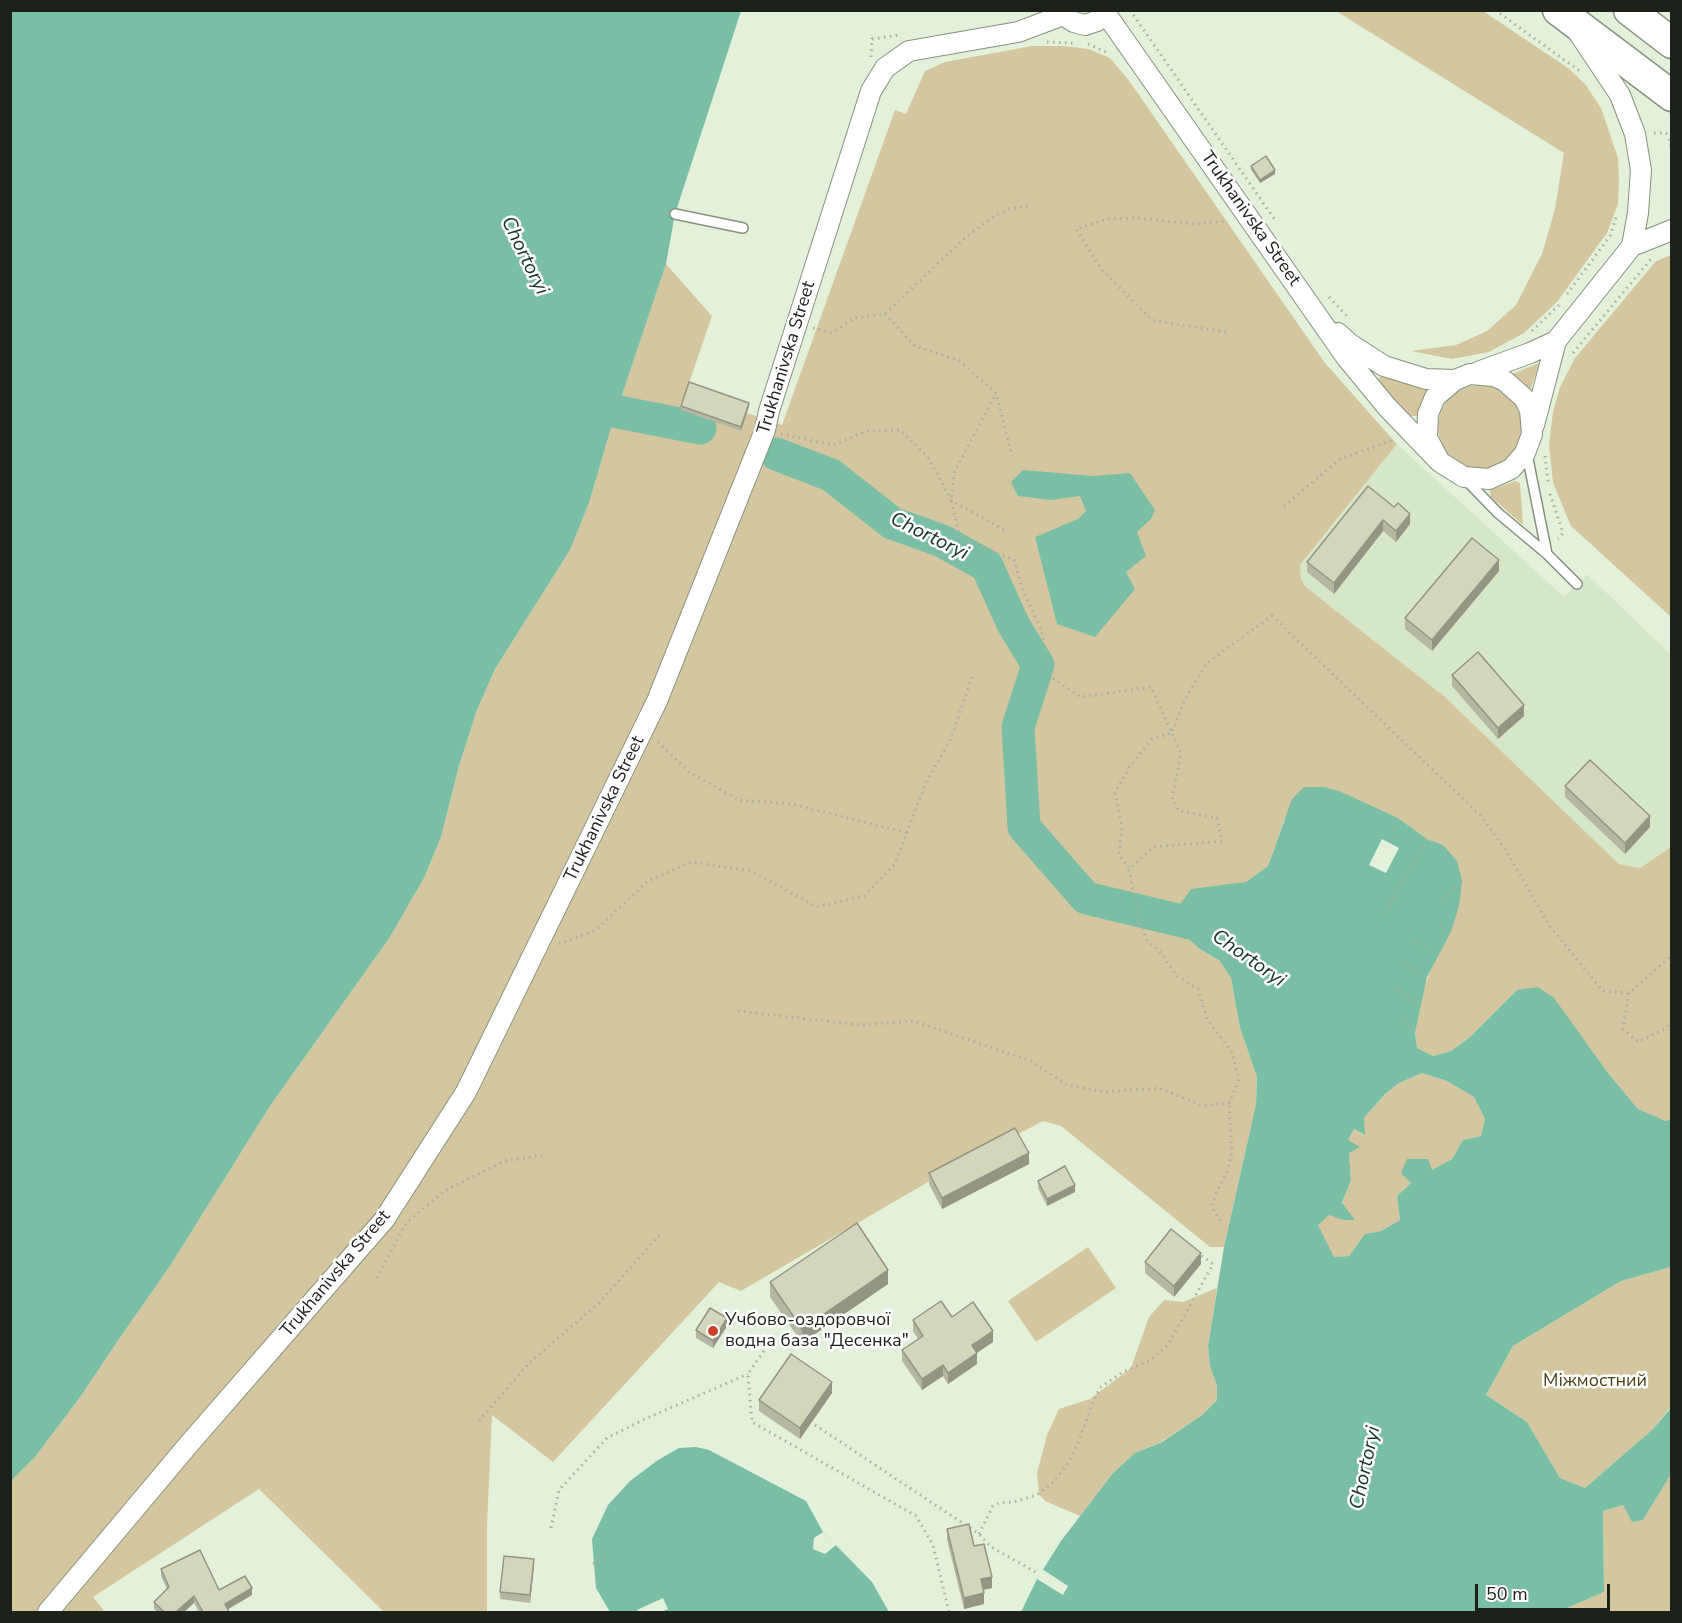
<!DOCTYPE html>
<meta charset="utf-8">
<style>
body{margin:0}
#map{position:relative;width:1682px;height:1623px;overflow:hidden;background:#e4f1da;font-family:"Nunito Sans",sans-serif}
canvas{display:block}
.frame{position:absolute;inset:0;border:12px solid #1c2119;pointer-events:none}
.scale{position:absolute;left:1475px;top:1584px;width:135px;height:27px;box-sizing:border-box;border:3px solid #1c2119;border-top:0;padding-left:8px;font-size:18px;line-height:21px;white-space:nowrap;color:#1c2119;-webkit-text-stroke:4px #fff;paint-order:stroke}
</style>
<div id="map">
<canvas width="1682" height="1623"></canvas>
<div class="frame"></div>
<div class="scale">50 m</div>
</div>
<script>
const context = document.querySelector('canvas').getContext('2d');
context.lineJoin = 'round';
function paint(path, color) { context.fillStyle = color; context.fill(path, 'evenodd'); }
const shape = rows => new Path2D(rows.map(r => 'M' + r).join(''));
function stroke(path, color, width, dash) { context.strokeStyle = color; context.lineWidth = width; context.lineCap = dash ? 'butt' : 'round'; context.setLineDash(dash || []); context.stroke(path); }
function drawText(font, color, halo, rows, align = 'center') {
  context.font = font + ' "Nunito Sans",sans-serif'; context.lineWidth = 5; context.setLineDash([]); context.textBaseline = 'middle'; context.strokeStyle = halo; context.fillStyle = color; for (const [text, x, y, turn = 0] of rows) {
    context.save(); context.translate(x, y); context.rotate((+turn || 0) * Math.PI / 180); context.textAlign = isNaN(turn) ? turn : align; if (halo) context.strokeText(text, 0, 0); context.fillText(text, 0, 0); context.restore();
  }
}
paint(shape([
 [1397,444,1564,597,1587,574,1671,655,1671,847,1640,868,1619,864,1445,697,1306,587,1301,579,1300,565]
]), '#d6e7c9');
paint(shape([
 [1336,11,1483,11,1568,68,1585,84,1601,108,1618,158,1619,182,1618,204,1607,233,1557,302,1524,333,1489,352,1452,359,1411,351,1456,345,1487,331,1516,305,1542,254,1555,209,1564,153],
 [1032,46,1064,46,1088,49,1110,58,1130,82,1325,363,1397,444,1300,565,1301,579,1306,587,1445,697,1619,864,1640,868,1671,847,1671,1119,1666,1121,1638,1109,1608,1073,1582,1038,1517,990,1470,1037,1451,1051,1433,1056,1417,1048,1415,1033,1422,994,1432,966,1443,845,1427,839,1398,818,1284,820,1268,866,1246,882,1219,887,1200,949,1220,961,1231,978,1240,1028,1257,1077,1256,1104,1224,1247,1210,1247,1061,1126,1043,1121,928,1182,741,1291,719,1282,553,1462,492,1415,487,1526,487,1612,384,1612,259,1489,93,1597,105,1612,11,1612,11,1481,35,1457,81,1396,119,1339,170,1266,270,1106,390,937,424,878,441,837,459,766,477,710,495,669,570,550,589,503,611,428,666,264,712,316,686,392,782,425,895,110,906,114,925,71,945,62],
 [1671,255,1672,255,1671,617,1571,526,1553,483,1549,444,1553,412,1560,387,1575,358,1656,261],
 [1539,363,1530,391,1512,374],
 [1384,375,1424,386,1429,392,1418,416,1411,416,1379,386,1379,378],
 '1438 427a42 42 0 1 1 84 0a42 42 0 1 1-84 0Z',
 [1515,481,1520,483,1523,525,1491,497,1490,490],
 [1422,1073,1447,1081,1474,1097,1485,1119,1481,1136,1463,1140,1452,1159,1411,1183,1397,1196,1400,1220,1381,1231,1365,1234,1349,1256,1333,1257,1317,1225,1329,1214,1343,1220,1342,1204,1351,1180,1348,1140,1354,1129,1364,1135,1364,1118,1385,1094,1399,1083],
 [1088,1247,1116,1288,1036,1342,1008,1301],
 [1671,1267,1671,1409,1669,1409,1653,1429,1585,1488,1560,1478,1527,1422,1486,1395,1513,1346,1621,1281],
 [1217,1288,1208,1346,1210,1366,1217,1386,1217,1400,1202,1415,1161,1442,1135,1453,1113,1473,1080,1516,1045,1501,1039,1494,1037,1473,1047,1435,1059,1409,1090,1399,1131,1368,1149,1317,1164,1300,1183,1302],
 [1671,1474,1671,1612,1558,1612,1604,1592,1603,1511,1623,1505,1643,1520]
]), '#d4c7a0');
paint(shape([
 [11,11,741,11,675,214,666,264,611,428,589,503,570,550,495,669,477,710,459,766,441,837,424,878,390,937,270,1106,170,1266,119,1339,81,1396,35,1457,11,1481],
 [1023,470,1093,476,1130,473,1155,510,1151,519,1137,532,1146,556,1126,572,1135,589,1095,637,1057,624,1035,537,1078,519,1086,511,1080,496,1051,500,1018,496,1011,482],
 [1304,787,1324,787,1339,791,1398,818,1427,839,1443,845,1457,861,1462,881,1459,906,1451,932,1427,977,1415,1033,1417,1048,1433,1056,1451,1051,1470,1037,1517,990,1538,987,1554,998,1608,1073,1638,1109,1666,1121,1671,1119,1671,1267,1621,1281,1513,1346,1486,1395,1527,1422,1560,1478,1585,1488,1653,1429,1670,1409,1671,1409,1671,1474,1643,1520,1632,1522,1623,1505,1603,1511,1604,1592,1558,1612,1021,1612,1037,1579,1061,1541,1113,1473,1135,1453,1162,1442,1202,1415,1217,1400,1217,1386,1210,1366,1208,1346,1224,1247,1256,1104,1257,1077,1240,1028,1231,978,1220,961,1200,949,1180,931,1176,910,1191,889,1246,882,1268,866,1292,799],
 [1422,1073,1447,1081,1474,1097,1485,1119,1481,1136,1463,1140,1452,1159,1432,1170,1428,1159,1407,1159,1401,1173,1411,1183,1397,1196,1400,1220,1381,1231,1365,1234,1349,1256,1334,1257,1318,1225,1329,1215,1343,1220,1355,1220,1342,1203,1351,1180,1349,1153,1360,1147,1348,1140,1354,1129,1365,1135,1364,1118,1385,1094,1399,1083],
 [696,1447,709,1450,806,1501,823,1532,872,1582,889,1612,610,1612,596,1588,592,1539,608,1505,630,1481,658,1460,679,1448]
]), '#7abea6');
paint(shape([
 [1382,839,1399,848,1386,873,1369,865],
 [823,1532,836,1545,825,1554,813,1549,814,1538],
 [1042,1569,1068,1586,1063,1595,1037,1579],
 [663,1598,668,1609,661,1612,638,1612,637,1610]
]), '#e4f1da');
stroke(shape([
 [586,384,598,408,700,428],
 [776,454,831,475,892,523,942,541,987,566,1013,624,1038,665,1018,727,1024,827,1086,898,1199,925,1218,938]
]), '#7abea6', 33);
const lane = shape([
 [675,214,743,228],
 [1527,454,1547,554],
 [1465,479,1498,513,1547,554,1577,584]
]);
const street = shape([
 [1065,10,1069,19,1074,22,1085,25,1097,21,1104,10],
 [1104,11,1346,357,1387,407,1440,462,1464,477,1489,479,1511,469,1525,453,1532,434,1530,410,1524,398,1505,381,1494,376,1470,374,1455,380,1435,397,1428,414,1427,438,1440,462],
 [1578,32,1620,95,1635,134,1641,170,1638,213,1632,246],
 [1338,333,1350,344,1384,366,1426,379,1455,380],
 [1478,372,1530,353,1556,341],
 [1534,425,1556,341,1632,246,1672,230],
 [48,1612,189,1444,384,1220,466,1092,657,701,765,430,769,411,871,91,885,68,909,51,1018,32,1066,14]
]);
const primary = shape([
 [1558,10,1672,96],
 [1629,10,1672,43]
]);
stroke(lane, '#85917c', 12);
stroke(street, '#85917c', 22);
stroke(primary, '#85917c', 33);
stroke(shape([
 [1130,10,1275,220],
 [1495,10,1581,72],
 [1047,42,1073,43],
 [1088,44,1110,54],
 [871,57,872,39,899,35],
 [1654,133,1666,133,1672,137],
 [1669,139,1672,150],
 [1567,294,1610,236,1617,214],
 [1329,297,1347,316],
 [885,314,915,346,960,361,996,393,1012,456],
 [813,328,832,333,854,318,885,314,967,236,993,217,1009,209,1031,206],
 [1532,331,1560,304],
 [1226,332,1152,320,1102,270,1076,229,1107,219,1135,218,1193,224,1228,221],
 [1573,353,1651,259],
 [781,434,833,445,867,431,900,430,928,457,951,500,1006,531],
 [1545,456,1548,482],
 [1550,494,1563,533,1558,539],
 [1284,506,1340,459,1393,440],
 [658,742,689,772,739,800,792,804,908,833],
 [1391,843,1398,818],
 [1129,868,1119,855,1122,826,1115,793,1130,766,1152,739,1172,733,1185,699,1207,663,1272,616,1482,817,1508,854,1549,925,1603,991,1629,993,1672,955],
 [1441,900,1462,881],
 [1384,914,1427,839],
 [1440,926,1451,932],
 [1414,941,1440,953],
 [559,944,596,930,648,881,691,862,751,871,817,907,864,896,895,864,926,782,951,739,972,676],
 [1403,964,1427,977],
 [1395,987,1420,1005],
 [1629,993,1623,1029,1638,1042,1666,1028,1672,1022],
 [738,1011,860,1025,914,1021,1031,1061,1067,1085,1105,1092,1159,1088,1203,1106,1229,1103,1239,1079,1232,1052,1207,1019,1198,989,1177,976,1161,953,1147,940,1139,919,1129,869,1154,847,1222,841,1217,818,1179,811,1172,799,1181,753,1151,687,1081,697,1051,677,1041,629,1023,591,1014,560,960,538,951,500,954,473,996,393],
 [1404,1020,1415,1033],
 [1670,1111,1672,1109],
 [1220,1221,1212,1207,1216,1192,1227,1172,1232,1153,1229,1103],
 [377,1278,406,1223,446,1190,505,1161,543,1155],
 [774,1336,748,1374,752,1422,916,1516,933,1545,949,1612],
 [479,1421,529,1363,599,1303,661,1233],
 [815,1425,979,1534,991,1547,1039,1574],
 [551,1528,559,1490,607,1438,645,1419,748,1374],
 [979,1534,993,1506,999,1503,1013,1502,1037,1495,1052,1483,1067,1465,1077,1445,1096,1395,1101,1387,1123,1372,1151,1360,1168,1345,1213,1264,1198,1253],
 [593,1564,605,1558]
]), '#a7b19f', 3, [1.5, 4.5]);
stroke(lane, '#fff', 9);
stroke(street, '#fff', 20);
stroke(primary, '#fff', 30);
paint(shape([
 [1251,166,1275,174,1260,183,1251,170],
 [681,406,749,406,741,431,681,410],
 [1368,486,1410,524,1396,542,1383,531,1334,594,1307,572,1307,562],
 [1499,571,1432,651,1405,629,1405,618],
 [1452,675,1524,716,1498,739,1452,686],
 [1565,786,1650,827,1625,854,1565,797],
 [1029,1164,942,1209,929,1184,929,1173],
 [1038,1181,1075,1192,1047,1206,1038,1188],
 [1145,1262,1201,1264,1174,1297,1145,1273],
 [770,1282,888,1284,802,1343,770,1297],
 [952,1317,993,1342,977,1353,977,1364,948,1384,943,1376,922,1390,902,1361,902,1350,918,1339,913,1331,913,1320],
 [727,1326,713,1348,696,1338,696,1330],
 [832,1393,800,1439,759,1411,759,1400],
 [947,1529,974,1546,992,1588,983,1590,984,1604,964,1609,947,1540],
 [534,1566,530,1603,500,1599,500,1592],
 [161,1569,219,1590,252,1595,228,1609,229,1612,199,1612,194,1603,184,1612,157,1612,154,1609,154,1602,167,1589,161,1576]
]), '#b5b7a3');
paint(shape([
 [1275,170,1275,174,1260,183,1260,180],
 [749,403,749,406,741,431,741,427],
 [1410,514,1410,524,1396,542,1396,531],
 [1383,520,1383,531,1334,594,1334,583],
 [1499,560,1499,571,1432,651,1432,640],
 [1524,705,1524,716,1498,739,1498,728],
 [1650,816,1650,827,1625,854,1625,843],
 [1029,1153,1029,1164,942,1209,942,1198],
 [1075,1185,1075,1192,1047,1206,1047,1199],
 [1201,1253,1201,1264,1174,1297,1174,1286],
 [888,1270,888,1284,802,1343,802,1329],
 [727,1318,727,1326,713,1348,713,1341],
 [993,1331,993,1342,972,1356,972,1345],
 [977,1353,977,1364,948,1384,948,1373],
 [943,1365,943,1376,922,1390,922,1379],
 [832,1382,832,1393,800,1439,800,1428],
 [534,1559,534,1566,530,1603,530,1595],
 [992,1577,992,1588,981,1590,981,1579],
 [252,1588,252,1595,225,1611,225,1604],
 [984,1593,984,1604,964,1609,964,1598],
 [194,1596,194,1603,184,1612,176,1612]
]), '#949584');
const building = shape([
 [1266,156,1275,170,1260,180,1251,166,1266,156],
 [689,382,749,403,741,427,681,406,689,382],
 [1368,486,1394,507,1398,503,1410,514,1396,531,1383,520,1334,583,1307,562,1368,486],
 [1472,538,1499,560,1432,640,1405,618,1472,538],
 [1478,652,1524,705,1498,728,1452,675,1478,652],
 [1590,760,1650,816,1625,843,1565,786,1590,760],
 [1015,1128,1029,1153,942,1198,929,1173,1015,1128],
 [1065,1166,1075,1185,1047,1199,1038,1181,1065,1166],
 [857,1223,888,1270,802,1329,770,1282,857,1223],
 [1171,1229,1201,1253,1174,1286,1145,1262,1171,1229],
 [941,1301,952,1317,973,1302,993,1331,972,1345,977,1353,948,1373,943,1365,922,1379,902,1350,923,1336,913,1320,941,1301],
 [710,1308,727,1318,713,1341,696,1330,710,1308],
 [791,1354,832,1382,800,1428,759,1400,791,1354],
 [969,1524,974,1546,984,1544,992,1577,981,1579,984,1593,964,1598,947,1529,969,1524],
 [200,1550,219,1590,245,1576,252,1588,225,1604,229,1612,203,1612,194,1596,176,1612,164,1612,154,1602,169,1587,161,1569,200,1550],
 [504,1556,534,1559,530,1595,500,1592,504,1556]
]);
paint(building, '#d3d5bd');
stroke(building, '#949584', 1.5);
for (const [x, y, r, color] of [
 [713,1331,6,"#cb4025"]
]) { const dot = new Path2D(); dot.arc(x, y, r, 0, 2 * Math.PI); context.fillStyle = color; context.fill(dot); stroke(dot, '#fff', 2); }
drawText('18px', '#1c2119', '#fff', [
 ["Trukhanivska Street",1250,219,55],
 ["Trukhanivska Street",787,358,-73],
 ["Trukhanivska Street",605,809,-64],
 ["Trukhanivska Street",336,1274,-50]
]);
drawText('18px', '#1c2119', '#fff', [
 ["Учбово-оздоровчої",725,1321],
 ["водна база \"Десенка\"",725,1342]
], 'left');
drawText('18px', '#4f4115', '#fff', [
 ["Міжмостний",1595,1382]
]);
drawText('italic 20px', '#14352b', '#fff', [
 ["Chortoryi",524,256,64],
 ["Chortoryi",929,537,26],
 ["Chortoryi",1248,959,35],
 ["Chortoryi",1366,1468,-78]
]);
</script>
